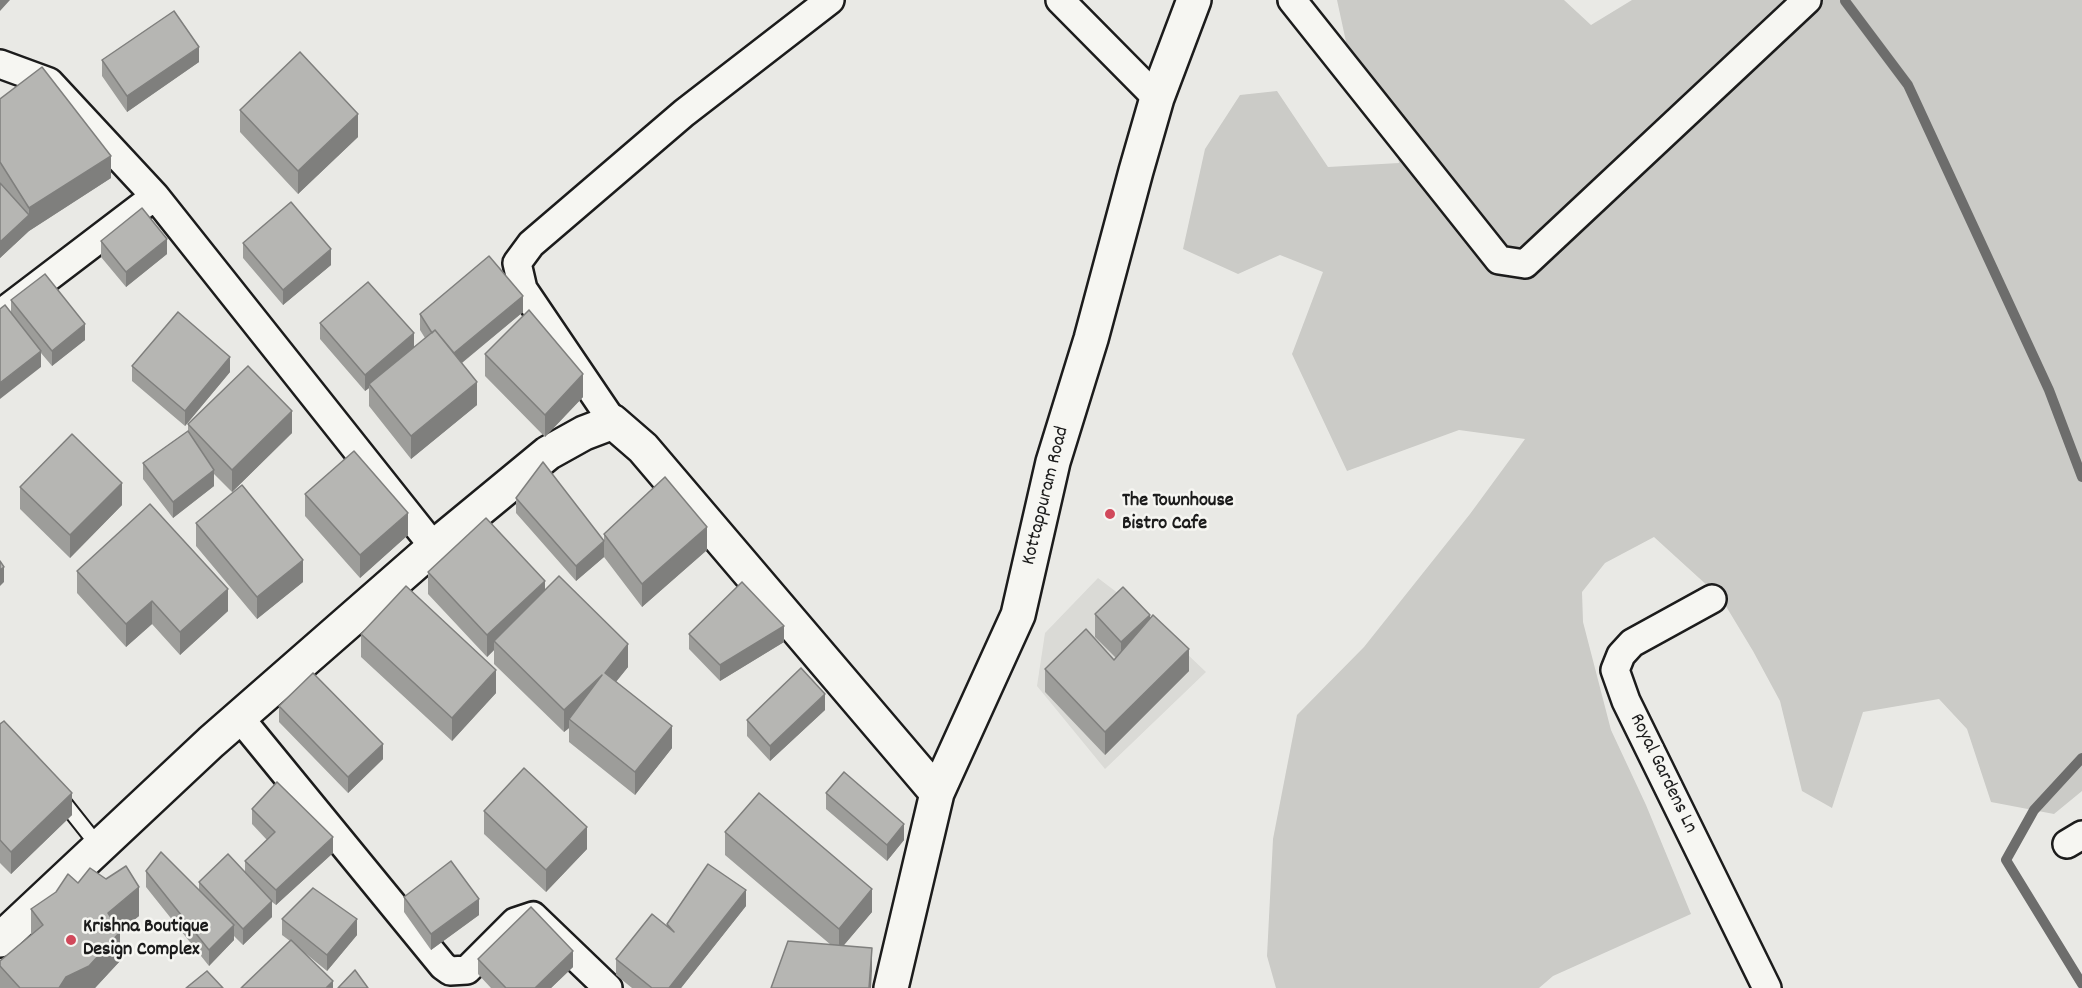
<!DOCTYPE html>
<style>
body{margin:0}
canvas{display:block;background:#e9e9e5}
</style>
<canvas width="2082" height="988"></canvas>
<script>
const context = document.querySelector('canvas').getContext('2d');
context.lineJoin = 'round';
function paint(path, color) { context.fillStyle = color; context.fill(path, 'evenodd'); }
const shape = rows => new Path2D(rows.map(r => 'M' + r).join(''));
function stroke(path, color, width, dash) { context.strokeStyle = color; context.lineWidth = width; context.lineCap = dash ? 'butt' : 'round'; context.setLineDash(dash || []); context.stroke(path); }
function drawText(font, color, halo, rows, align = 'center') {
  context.font = font + ' Dekko,sans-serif'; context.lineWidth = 5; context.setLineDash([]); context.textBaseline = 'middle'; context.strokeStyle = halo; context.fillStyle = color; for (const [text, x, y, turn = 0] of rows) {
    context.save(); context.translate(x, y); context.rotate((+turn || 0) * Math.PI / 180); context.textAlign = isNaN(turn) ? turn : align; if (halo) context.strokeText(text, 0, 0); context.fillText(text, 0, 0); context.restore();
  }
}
paint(shape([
 [1098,578,1144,613,1206,672,1105,769,1037,686,1045,633]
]), '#dadad6');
paint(shape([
 [1337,0,1564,0,1591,25,1632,0,2082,0,2082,791,2054,814,1991,802,1967,729,1939,699,1863,712,1832,808,1802,791,1780,701,1753,651,1721,598,1654,537,1605,563,1582,592,1583,622,1611,730,1646,805,1691,914,1553,976,1539,988,1276,988,1267,956,1273,839,1297,715,1364,647,1470,514,1525,439,1459,430,1347,471,1292,354,1323,272,1280,255,1238,274,1183,249,1205,149,1240,95,1277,91,1328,167,1399,163,1393,126,1348,51]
]), '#cbcbc7');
stroke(shape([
 [1845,1,1908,85,2049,390,2082,477],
 [2082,758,2034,810,2006,860,2082,984]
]), '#6d6d6c', 10);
const lane = shape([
 [62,800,100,848]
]);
const street = shape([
 [1060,0,1157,98],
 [1292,0,1499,260,1525,264,1807,0],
 [0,64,49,82,155,196,434,547],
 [0,314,155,196],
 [613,422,523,289,517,263,531,244,684,113,830,0],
 [1712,599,1632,643,1621,655,1615,670,1626,701,1767,988],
 [239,717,443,966,450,971,467,970,515,922,533,916,608,988],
 [2067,844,2082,835]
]);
const secondary = shape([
 [0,940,211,742,434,547,548,453,584,433,613,422,643,448,937,793],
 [891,988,937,793,1018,615,1053,462,1091,339,1136,171,1157,98,1194,0]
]);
stroke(lane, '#1c1c1c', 18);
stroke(street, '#1c1c1c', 32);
stroke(secondary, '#1c1c1c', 38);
stroke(lane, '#f6f6f2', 14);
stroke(street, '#f6f6f2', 27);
stroke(secondary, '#f6f6f2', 33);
paint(shape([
 [102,60,199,62,127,112,102,76],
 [0,99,111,178,29,231,0,258],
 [240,110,358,137,298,194,240,132],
 [101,241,167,254,126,287,101,257],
 [243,243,331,265,283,305,243,258],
 [11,300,85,340,52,366,41,353,41,367,11,313],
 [523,312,462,363,477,405,411,459,369,406,369,388,365,391,320,339,320,323,414,348,425,338,420,330,420,314],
 [485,354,583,397,545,437,485,376],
 [132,366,230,372,185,426,132,381],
 [188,424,292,433,232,492,214,474,214,486,173,518,143,479,143,463,188,431],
 [20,487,122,505,70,558,20,509],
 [305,494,408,535,360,578,305,516],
 [516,498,604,541,604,534,707,550,642,607,604,557,576,581,516,513],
 [196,523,303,582,257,619,196,546],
 [77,571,228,611,180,655,152,624,126,647,77,593],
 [428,572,545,590,628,667,616,682,672,748,635,795,569,742,569,728,564,732,494,664,494,650,487,657,428,594],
 [1095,614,1150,619,1189,671,1105,755,1045,692,1045,669,1114,660,1116,658,1095,637],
 [361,634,496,693,452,741,361,657],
 [689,634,784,642,720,681,689,649],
 [279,706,383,759,348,793,279,722],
 [825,710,770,761,747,736,747,720],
 [0,724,72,815,11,874,0,863],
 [826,793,904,840,887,861,826,809],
 [252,809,333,853,276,905,272,902,272,917,243,945,234,936,234,940,209,966,146,887,146,871,199,890,199,882,245,872,245,861,267,840,252,824],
 [484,811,587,849,546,892,484,834],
 [725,832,872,912,843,946,872,971,831,945,725,855],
 [78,883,139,916,120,931,120,961,95,988,0,988,0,961,31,935,31,909],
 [404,897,479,915,431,950,404,912],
 [746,906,681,988,632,988,616,975,616,959,667,926,667,924],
 [282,919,357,935,327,971,305,953,333,988,290,941,282,935],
 [478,959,573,967,551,988,491,988,478,974]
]), '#9d9d9a');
paint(shape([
 [0,0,10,0,0,11],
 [199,47,199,62,127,112,127,96],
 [358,114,358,137,298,194,298,171],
 [111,156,111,178,29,231,0,258,0,242,29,215,29,208],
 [167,239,167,254,126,287,126,272],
 [331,249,331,265,283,305,283,290],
 [523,296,523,312,453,370,453,354],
 [85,324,85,340,52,366,52,351],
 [414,333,414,349,369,384,369,388,365,391,365,375],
 [41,351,41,367,0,399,0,383],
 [230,357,230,372,185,426,185,411],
 [583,374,583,397,545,437,545,415],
 [477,382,477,405,411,459,411,436],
 [292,411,292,433,232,492,232,470],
 [214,470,214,486,173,518,173,502],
 [122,483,122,505,70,558,70,535],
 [408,513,408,535,360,578,360,555],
 [707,527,707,550,642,607,642,584],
 [604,541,604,557,576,581,576,566],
 [303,560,303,582,257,619,257,597],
 [4,567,4,582,0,586,0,570],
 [545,581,545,604,494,641,494,650,487,657,487,635],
 [228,589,228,611,180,655,180,632],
 [152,601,152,624,126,647,126,624],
 [1150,615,1150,638,1121,664,1121,642],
 [784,626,784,642,720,681,720,665],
 [628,644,628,667,605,695,605,673],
 [1189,649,1189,671,1105,755,1105,732],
 [496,670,496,693,452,741,452,718],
 [602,675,569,719,569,728,564,732,564,710],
 [825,694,825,710,770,761,770,746],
 [672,726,672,748,635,795,635,772],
 [383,744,383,759,348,793,348,777],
 [72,793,72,815,11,874,11,852],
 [904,824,904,840,887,861,887,845],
 [587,827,587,849,546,892,546,870],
 [333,837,333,853,276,905,276,890],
 [139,887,139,916,108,941,108,913],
 [872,889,872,912,839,951,839,929],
 [746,890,746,906,681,988,669,988],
 [479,899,479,915,431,950,431,934],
 [272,901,272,917,243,945,243,929],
 [357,919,357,935,327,971,327,955],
 [234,925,234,940,209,966,209,950],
 [120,932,120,961,95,988,59,988,66,977],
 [872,948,872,971,871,988,869,988],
 [573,951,573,967,551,988,535,988],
 [333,981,333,988,326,988]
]), '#7f7f7d');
const building = shape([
 [174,11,199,47,127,96,102,60,174,11],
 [300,52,358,114,298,171,240,110,300,52],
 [42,67,111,156,29,208,0,162,0,99,42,67],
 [0,183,29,215,0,242,0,183],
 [291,202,331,249,283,290,243,243,291,202],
 [142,208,167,239,126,272,101,241,142,208],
 [489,256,523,296,454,353,435,330,432,333,420,314,489,256],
 [45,274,85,324,52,351,11,300,45,274],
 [368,282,414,333,365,375,320,323,368,282],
 [5,305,41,351,0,383,0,309,5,305],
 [529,310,583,374,545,415,485,354,529,310],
 [178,312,230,357,185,411,132,366,178,312],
 [435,330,477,382,411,436,369,384,435,330],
 [248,366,292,411,232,470,188,424,248,366],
 [188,431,214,470,173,502,143,463,188,431],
 [72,434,122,483,70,535,20,487,72,434],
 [354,451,408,513,360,555,305,494,354,451],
 [543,462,604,541,576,566,516,498,543,462],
 [665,477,707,527,642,584,604,534,665,477],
 [242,485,303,560,257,597,196,523,242,485],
 [150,504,228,589,180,632,152,601,126,624,77,571,150,504],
 [486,518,545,581,487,635,428,572,486,518],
 [0,561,4,567,0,570,0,561],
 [559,576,628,644,605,673,672,726,635,772,569,719,602,675,564,710,494,641,559,576],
 [742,582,784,626,720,665,689,634,742,582],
 [406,586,496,670,452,718,361,634,406,586],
 [1123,587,1150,615,1121,642,1095,614,1123,587],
 [1153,615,1189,649,1105,732,1045,669,1086,629,1114,660,1153,615],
 [801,668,825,694,770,746,747,720,801,668],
 [313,673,383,744,348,777,279,706,313,673],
 [4,721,72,793,11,852,0,840,0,724,4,721],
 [524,768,587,827,546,870,484,811,524,768],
 [844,772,904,824,887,845,826,793,844,772],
 [277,782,333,837,276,890,245,861,275,832,252,809,277,782],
 [759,793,872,889,839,929,725,832,759,793],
 [161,852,234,925,209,950,146,871,161,852],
 [228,854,272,901,243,929,199,882,228,854],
 [451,861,479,899,431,934,404,897,451,861],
 [708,864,746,890,669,988,652,988,616,959,652,914,674,932,667,924,708,864],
 [126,866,139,887,108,913,120,932,89,966,66,977,59,988,20,988,0,966,0,961,43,925,31,909,56,892,68,874,78,883,90,868,106,879,126,866],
 [313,888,357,919,327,955,282,919,313,888],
 [531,907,573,951,535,988,506,988,478,959,531,907],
 [291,940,333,981,326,988,241,988,291,940],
 [788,941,872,948,869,988,771,988,788,941],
 [355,970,368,988,338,988,355,970],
 [207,971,223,988,186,988,207,971]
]);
paint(building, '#b6b6b3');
stroke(building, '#7f7f7d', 1.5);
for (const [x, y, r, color] of [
 [1110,514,6,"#d1495b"],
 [71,940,6,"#d1495b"]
]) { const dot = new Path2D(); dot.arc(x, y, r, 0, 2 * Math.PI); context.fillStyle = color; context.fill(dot); stroke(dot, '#f6f6f2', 2); }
drawText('20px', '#1c1c1c', '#f6f6f2', [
 ["Kottappuram Road",1047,496,-76],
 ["Royal Gardens Ln",1662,774,64]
]);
drawText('bold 20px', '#1c1c1c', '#f6f6f2', [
 ["The Townhouse",1122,502],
 ["Bistro Cafe",1122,525],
 ["Krishna Boutique",83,928],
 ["Design Complex",83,951]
], 'left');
</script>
